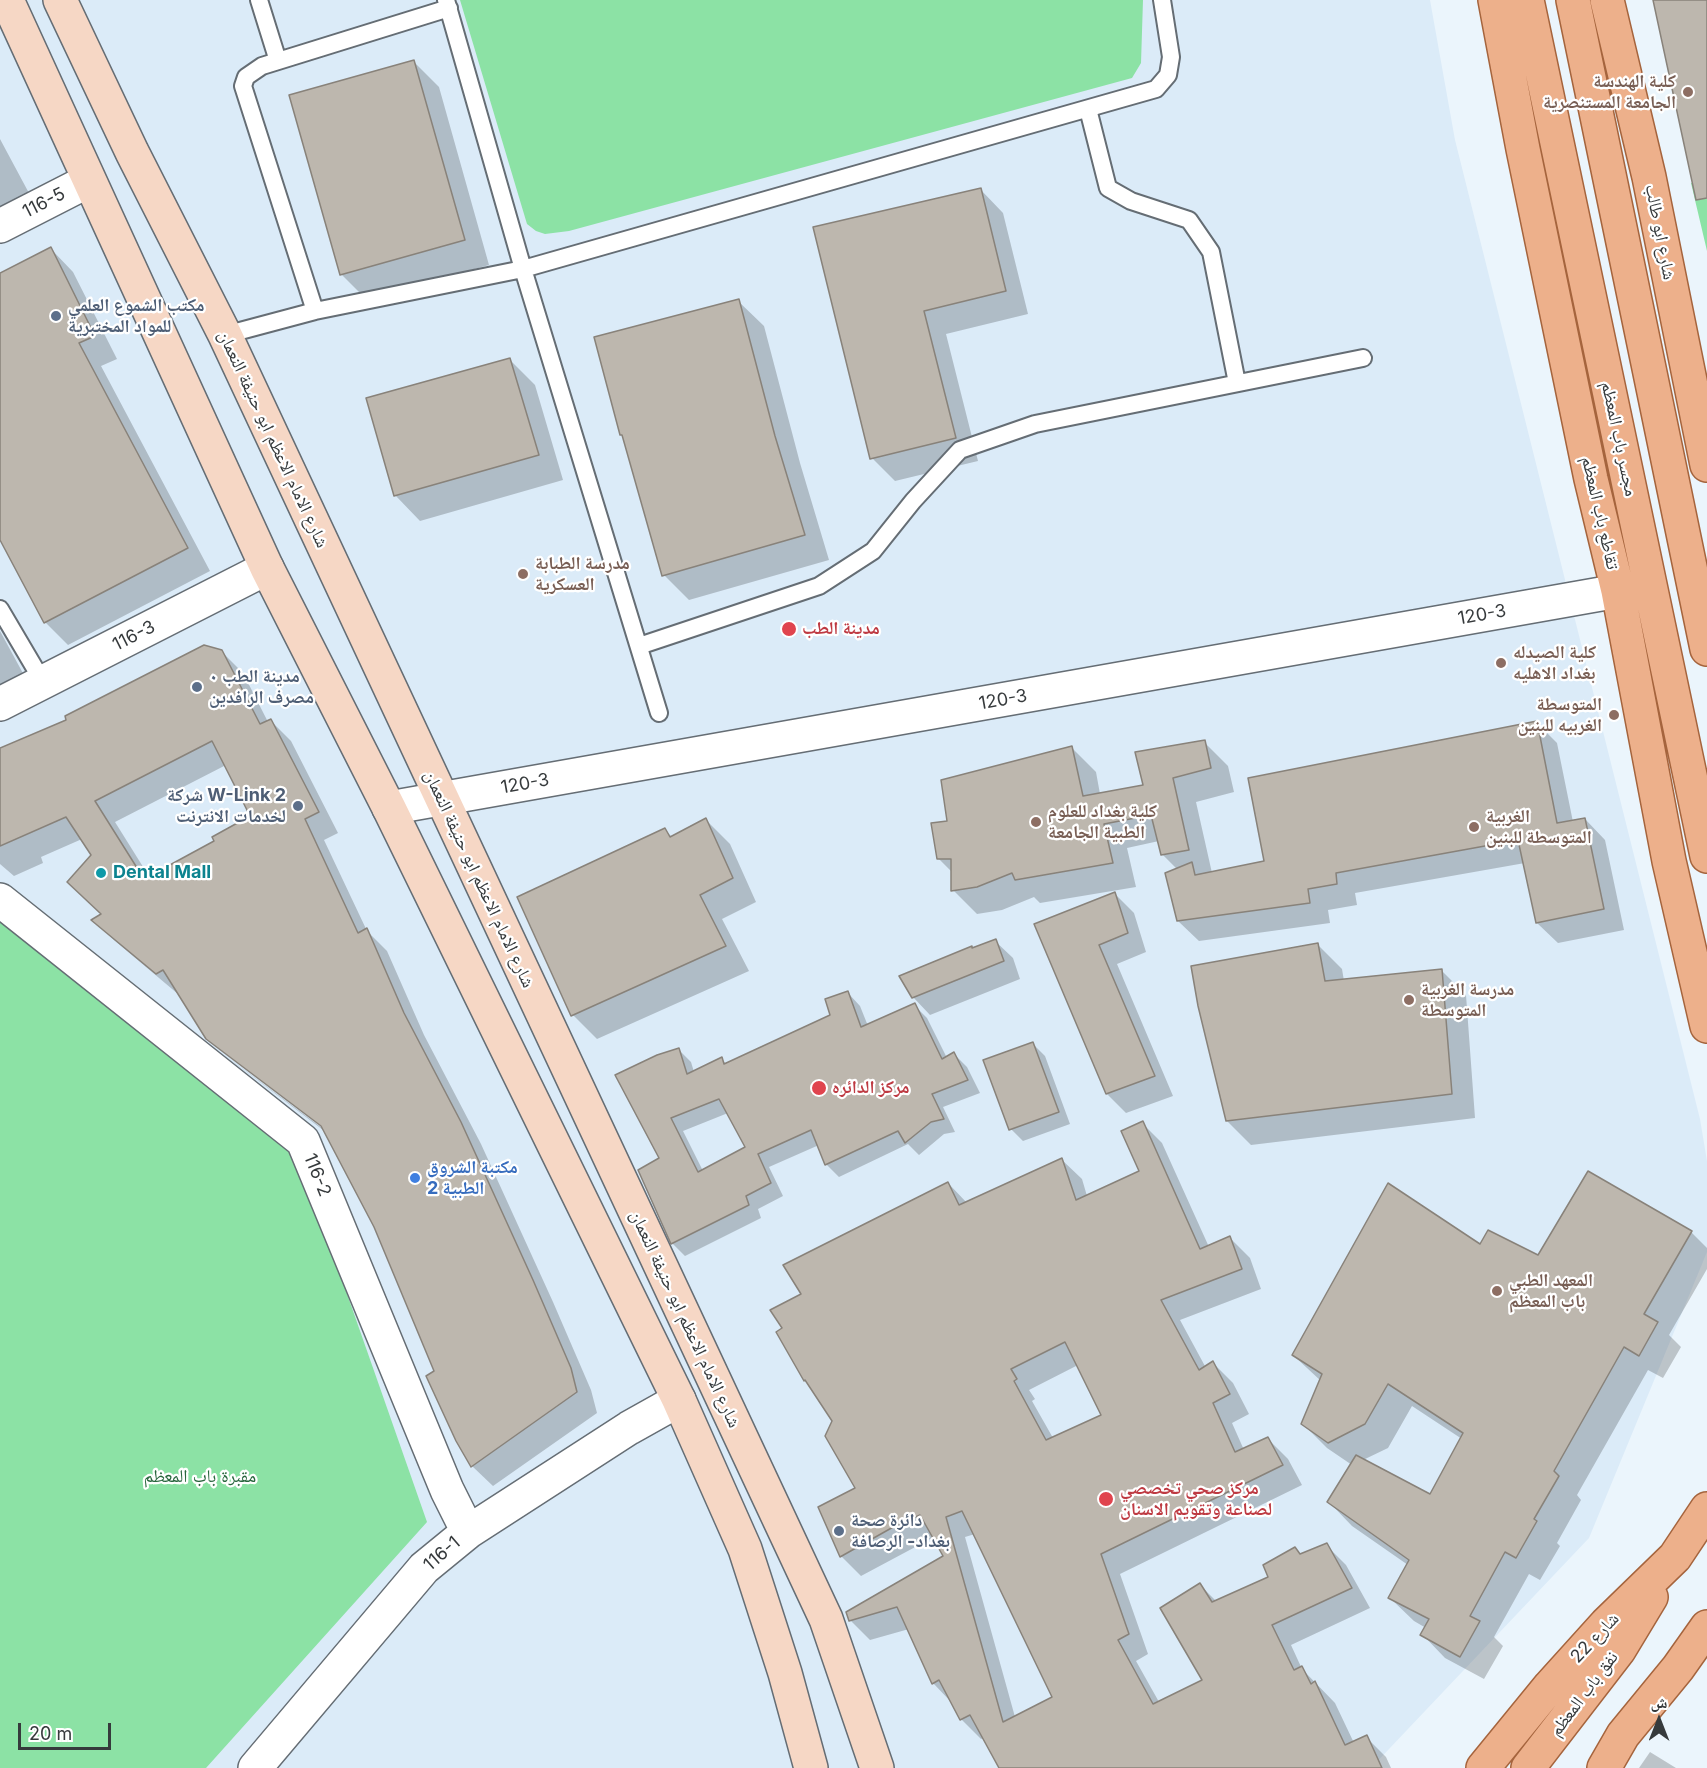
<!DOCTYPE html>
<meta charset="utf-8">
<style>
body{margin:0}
#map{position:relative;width:1707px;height:1768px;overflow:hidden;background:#ebf5fc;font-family:Inter,"Noto Naskh Arabic",sans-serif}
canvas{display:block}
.north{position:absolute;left:1629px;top:1690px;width:60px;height:60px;-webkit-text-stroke:4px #fff;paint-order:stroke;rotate:0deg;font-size:16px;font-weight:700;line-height:24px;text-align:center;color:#363a3c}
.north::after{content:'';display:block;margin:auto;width:21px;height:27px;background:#363a3c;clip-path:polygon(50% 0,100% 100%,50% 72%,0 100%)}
.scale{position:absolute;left:18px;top:1723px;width:93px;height:27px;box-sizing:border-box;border:3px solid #363a3c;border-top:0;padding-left:8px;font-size:18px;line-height:21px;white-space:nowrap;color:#363a3c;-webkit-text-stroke:4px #fff;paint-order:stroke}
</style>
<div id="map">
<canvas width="1707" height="1768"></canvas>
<div class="north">ش</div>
<div class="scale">20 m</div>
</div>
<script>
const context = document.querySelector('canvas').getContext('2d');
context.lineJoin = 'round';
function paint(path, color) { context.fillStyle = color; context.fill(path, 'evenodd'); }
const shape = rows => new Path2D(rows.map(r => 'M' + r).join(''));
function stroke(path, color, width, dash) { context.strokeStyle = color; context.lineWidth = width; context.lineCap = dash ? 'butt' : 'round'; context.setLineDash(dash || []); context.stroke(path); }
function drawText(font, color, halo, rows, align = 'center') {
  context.font = font + ' Inter,"Noto Naskh Arabic",sans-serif'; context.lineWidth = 4.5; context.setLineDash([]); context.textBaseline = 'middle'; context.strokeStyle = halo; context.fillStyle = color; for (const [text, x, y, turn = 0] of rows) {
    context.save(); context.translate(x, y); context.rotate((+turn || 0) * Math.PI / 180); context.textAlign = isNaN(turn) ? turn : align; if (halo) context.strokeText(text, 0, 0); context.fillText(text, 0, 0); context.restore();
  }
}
paint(shape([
 [0,0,1430,0,1455,140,1700,1119,1707,1161,1707,1252,1589,1538,1371,1768,0,1768]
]), '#dbebf8');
paint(shape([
 [460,0,1143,0,1141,63,1132,78,569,231,545,234,536,231,527,224],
 [1707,180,1707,251,1691,183],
 [0,918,298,1154,427,1522,206,1768,0,1768]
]), '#8ce2a5');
paint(shape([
 [414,62,439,87,489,265,366,299,341,274],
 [0,139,30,195,0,211],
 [980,189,1003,213,1028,314,946,334,978,461,895,481,872,458,815,228],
 [51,249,73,272,117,359,101,366,210,571,68,645,45,622,5,546,0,541,0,275],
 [738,301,764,326,800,463,829,560,689,600,664,575],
 [509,359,535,385,563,480,420,521,395,495],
 [0,631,25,677,0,691],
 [222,652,243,673,268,722,270,720,291,741,338,833,324,840,367,931,387,951,424,1035,481,1144,553,1302,591,1390,597,1413,493,1486,472,1466,436,1371,375,1226,327,1133,222,1053,326,1131,328,1129,220,1047,220,1050,207,1038,179,993,178,994,114,940,94,920,103,915,92,855,82,839,41,857,43,863,14,876,0,864,0,750],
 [226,765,252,816,216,842,150,878,115,822],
 [1537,723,1557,743,1573,822,1585,819,1605,840,1624,930,1558,943,1537,923,1525,863,1355,893,1357,905,1328,910,1330,923,1199,941,1178,921,1177,869,1162,854,1159,841,1127,848,1136,887,1040,903,1034,897,1002,910,977,914,953,890,953,873,938,858,949,822,1072,748,1096,772,1100,794,1145,786,1204,742,1228,766,1234,792,1196,802,1212,873,1266,862],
 [706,820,730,844,756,902,722,919,749,971,597,1039,573,1015,519,898,665,830,672,837],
 [1115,894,1134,913,1146,952,1117,964,1173,1096,1126,1113,1107,1094,1036,925],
 [995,941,1013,958,1020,979,930,1015,913,997,973,950],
 [1318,945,1342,969,1344,981,1442,971,1466,995,1475,1118,1251,1145,1227,1121],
 [848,993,860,1006,868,1026,914,1005,927,1018,947,1058,954,1054,967,1067,980,1093,943,1107,955,1132,944,1134,919,1155,908,1144,839,1177,826,1164,819,1145,769,1167,783,1196,758,1209,761,1218,685,1256,672,1243,661,1158,678,1049,691,1062,694,1072,722,1059,727,1065,832,1016],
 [728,1113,747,1148,703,1171,683,1131],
 [1033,1044,1045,1056,1070,1124,1023,1141,1011,1129],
 [1142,1123,1162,1143,1209,1247,1230,1238,1250,1258,1261,1289,1180,1320,1206,1368,1213,1363,1233,1383,1249,1414,1232,1423,1244,1450,1268,1439,1288,1459,1302,1485,1120,1574,1148,1654,1136,1661,1159,1702,1204,1681,1200,1585,1216,1601,1270,1578,1301,1555,1326,1545,1346,1565,1370,1608,1291,1645,1302,1669,1335,1703,1354,1743,1366,1737,1386,1757,1391,1768,1000,1768,984,1738,981,1739,962,1720,953,1704,933,1683,909,1629,870,1640,850,1620,945,1556,934,1537,861,1576,841,1556,857,1489,834,1421,785,1328,803,1294,948,1183,967,1203,1062,1160,1082,1179,1087,1196,1140,1172],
 [1078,1365,1103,1416,1053,1438,1032,1401,1035,1399,1029,1390],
 [975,1534,1054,1697,1015,1717,965,1537],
 [1589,1173,1691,1232,1707,1248,1707,1269,1669,1335,1681,1347,1663,1378,1648,1370,1577,1495,1581,1500,1557,1543,1560,1546,1540,1580,1529,1574,1494,1637,1503,1646,1484,1679,1445,1658,1422,1634,1426,1628,1414,1621,1390,1598,1408,1565,1352,1526,1329,1502,1352,1465,1327,1448,1303,1424,1321,1381,1293,1355,1481,1246,1538,1257],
 [1412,1406,1462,1439,1430,1496,1363,1460,1388,1448],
 [1650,1752,1676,1768,1639,1768]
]), '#0003');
const building = shape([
 [1653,0,1707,0,1707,198,1696,200,1653,0],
 [414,60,465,240,340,275,289,95,414,60],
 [981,188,1006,291,924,311,956,438,870,459,813,227,981,188],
 [51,247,95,336,79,343,188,548,44,623,0,540,0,273,51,247],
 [739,299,775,436,805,535,662,576,622,435,620,435,594,337,739,299],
 [510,358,539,455,394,496,366,398,510,358],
 [204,645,222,650,260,724,271,719,319,812,305,819,358,933,367,928,404,1013,461,1122,533,1280,571,1368,577,1392,471,1467,456,1441,426,1376,434,1371,374,1227,321,1126,206,1039,163,970,156,974,91,920,101,914,67,882,91,855,66,817,0,846,0,748,66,720,65,716,204,645],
 [212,741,250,816,212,837,214,841,144,879,95,801,212,741],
 [1537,721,1557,823,1585,818,1604,909,1536,923,1518,840,1336,873,1337,884,1308,889,1310,903,1177,921,1165,873,1192,862,1195,875,1264,861,1248,778,1537,721],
 [1205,740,1211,768,1173,778,1189,850,1161,855,1151,815,1104,824,1113,863,1015,880,1012,873,977,887,951,891,951,859,937,859,931,823,947,821,941,780,1072,746,1083,796,1143,785,1135,752,1205,740],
 [706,818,733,878,700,895,726,946,571,1016,517,897,665,828,670,837,706,818],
 [1115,892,1128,933,1099,945,1155,1076,1106,1094,1034,924,1115,892],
 [996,939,1004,961,912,998,899,976,972,946,972,948,996,939],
 [1318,943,1325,981,1442,969,1452,1094,1226,1121,1198,1006,1191,966,1318,943],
 [848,991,861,1027,915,1003,942,1059,954,1052,968,1080,932,1094,944,1119,931,1122,905,1143,898,1131,825,1165,811,1130,758,1154,771,1183,746,1196,749,1205,671,1244,638,1170,659,1158,615,1075,657,1055,679,1048,687,1074,722,1057,724,1064,830,1015,825,999,848,991],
 [719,1099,745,1147,698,1172,671,1118,719,1099],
 [1033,1042,1059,1112,1009,1130,983,1060,1033,1042],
 [1143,1121,1200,1249,1230,1236,1242,1269,1161,1300,1199,1370,1213,1361,1230,1394,1213,1403,1235,1452,1268,1437,1283,1465,1101,1554,1129,1634,1118,1640,1153,1704,1202,1680,1160,1608,1200,1583,1212,1602,1268,1577,1263,1565,1295,1547,1300,1554,1327,1543,1352,1588,1272,1625,1294,1670,1302,1666,1311,1684,1315,1681,1345,1745,1367,1735,1382,1768,999,1768,970,1715,960,1720,939,1680,932,1684,897,1607,849,1621,846,1612,943,1556,920,1515,895,1526,840,1557,818,1507,855,1488,825,1436,832,1421,805,1380,804,1381,776,1332,782,1328,770,1310,801,1294,783,1265,948,1182,959,1205,1062,1158,1076,1200,1139,1171,1121,1131,1143,1121],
 [1065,1342,1101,1415,1046,1440,1014,1381,1017,1379,1011,1369,1065,1342],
 [962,1511,1052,1697,1003,1722,946,1517,962,1511],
 [1588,1171,1692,1231,1644,1314,1658,1322,1639,1356,1624,1347,1554,1471,1559,1476,1534,1519,1537,1521,1516,1558,1505,1552,1470,1616,1480,1621,1460,1657,1420,1635,1429,1619,1388,1598,1409,1560,1327,1502,1356,1455,1430,1494,1463,1433,1388,1384,1365,1424,1328,1443,1301,1424,1322,1374,1292,1355,1388,1183,1480,1244,1488,1230,1538,1255,1588,1171]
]);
paint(building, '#bdb7ae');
stroke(building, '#88827a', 1.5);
const service = shape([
 [259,0,278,61],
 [446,0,523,269,659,713],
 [1088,109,1108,188,1131,201,1189,220,1211,252,1237,383],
 [315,311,243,86,246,77,262,66,449,8],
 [225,335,315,311,523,269,1156,89,1168,75,1171,57,1162,0],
 [0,609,43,682],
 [639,646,819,586,873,551,913,501,960,450,1035,424,1363,358]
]);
const minor = shape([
 [0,226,88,181],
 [0,704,267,568],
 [389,808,1618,591],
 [0,900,303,1141,447,1490,468,1532],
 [255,1768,424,1568,468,1532,629,1428,679,1400]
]);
const secondary = shape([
 [7,0,267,568,389,808,679,1400,745,1549,785,1673,811,1768],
 [60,0,132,152,225,335,826,1619,877,1768]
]);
const primary = shape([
 [1495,0,1523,149,1591,479,1618,591,1669,861,1707,1026],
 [1527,0,1707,856],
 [1573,0,1707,649],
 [1607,0,1649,177,1707,465],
 [1483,1768,1550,1686,1606,1624,1675,1557,1707,1509],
 [1528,1768,1619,1650,1651,1597],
 [1604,1768,1623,1735,1678,1668,1707,1627]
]);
stroke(service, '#656d74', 20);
stroke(minor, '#656d74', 36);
stroke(secondary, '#656d74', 36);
stroke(primary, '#a5643d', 36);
stroke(service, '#fff', 16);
stroke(minor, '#fff', 33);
stroke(secondary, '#f6d7c5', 33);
stroke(primary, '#edb08b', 33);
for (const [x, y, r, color] of [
 [1688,92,6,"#8d6e63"],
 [56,316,6,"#5c6f8a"],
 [523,574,6,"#8d6e63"],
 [789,629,8,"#e0444e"],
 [1501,663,6,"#8d6e63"],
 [197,687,6,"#5c6f8a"],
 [1614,715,6,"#8d6e63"],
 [298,806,6,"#5c6f8a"],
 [1036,822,6,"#8d6e63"],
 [1474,827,6,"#8d6e63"],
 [101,873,6,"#0f9aa8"],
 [1409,1000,6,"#8d6e63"],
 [819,1088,8,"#e0444e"],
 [415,1178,6,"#3f7fe0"],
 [1497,1291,6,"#8d6e63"],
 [1106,1499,8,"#e0444e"],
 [839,1531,6,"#5c6f8a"]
]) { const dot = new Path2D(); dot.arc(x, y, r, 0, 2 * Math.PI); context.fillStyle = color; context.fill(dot); stroke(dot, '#fff', 2); }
drawText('bold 18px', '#785e54', '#fff', [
 ["كلية الهندسة",1676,82,"right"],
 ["الجامعة المستنصرية",1676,103,"right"],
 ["مدرسة الطبابة",535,564],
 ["العسكرية",535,585],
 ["كلية الصيدله",1513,653],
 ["بغداد الاهليه",1513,674],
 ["المتوسطة",1602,705,"right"],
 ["الغربيه للبنين",1602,726,"right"],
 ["كلية بغداد للعلوم",1048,812],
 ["الطبية الجامعة",1048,833],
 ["الغربية",1486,817],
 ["المتوسطة للبنين",1486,838],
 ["مدرسة الغربية",1421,990],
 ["المتوسطة",1421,1011],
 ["المعهد الطبي",1509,1281],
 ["باب المعظم",1509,1302]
], 'left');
drawText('18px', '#363a3c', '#fff', [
 ["116-5",44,203,-27],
 ["شارع ابو طالب",1660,232,79],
 ["شارع الامام الاعظم ابو حنيفة النعمان",273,439,65],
 ["مجسر باب المعظم",1619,439,78],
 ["تقاطع باب المعظم",1600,513,77],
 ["120-3",1482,615,-10],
 ["116-3",134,636,-27],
 ["120-3",1003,700,-10],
 ["120-3",525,784,-10],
 ["شارع الامام الاعظم ابو حنيفة النعمان",479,879,65],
 ["116-2",317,1175,68],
 ["شارع الامام الاعظم ابو حنيفة النعمان",685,1319,65],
 ["116-1",442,1554,-41],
 ["شارع 22",1595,1638,-47],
 ["نفق باب المعظم",1584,1694,-53]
]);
drawText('bold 18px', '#4e5e75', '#fff', [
 ["مكتب الشموع العلمي",68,306],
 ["للمواد المختبرية",68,327],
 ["مدينة الطب ٠",209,677],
 ["مصرف الرافدين",209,698],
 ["شركة W-Link 2",286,796,"right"],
 ["لخدمات الانترنت",286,817,"right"],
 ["دائرة صحة",851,1521],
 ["بغداد- الرصافة",851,1542]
], 'left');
drawText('bold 18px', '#be3a42', '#fff', [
 ["مدينة الطب",802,629],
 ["مركز الدائره",832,1088],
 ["مركز صحي تخصصي",1120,1489],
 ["لصناعة وتقويم الاسنان",1120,1510]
], 'left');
drawText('bold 18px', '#0d838f', '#fff', [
 ["Dental Mall",113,873]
], 'left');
drawText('bold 18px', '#366cbe', '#fff', [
 ["مكتبة الشروق",427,1168],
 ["الطبية 2",427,1189]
], 'left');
drawText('18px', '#28663d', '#fff', [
 ["مقبرة باب المعظم",200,1477]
]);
</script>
